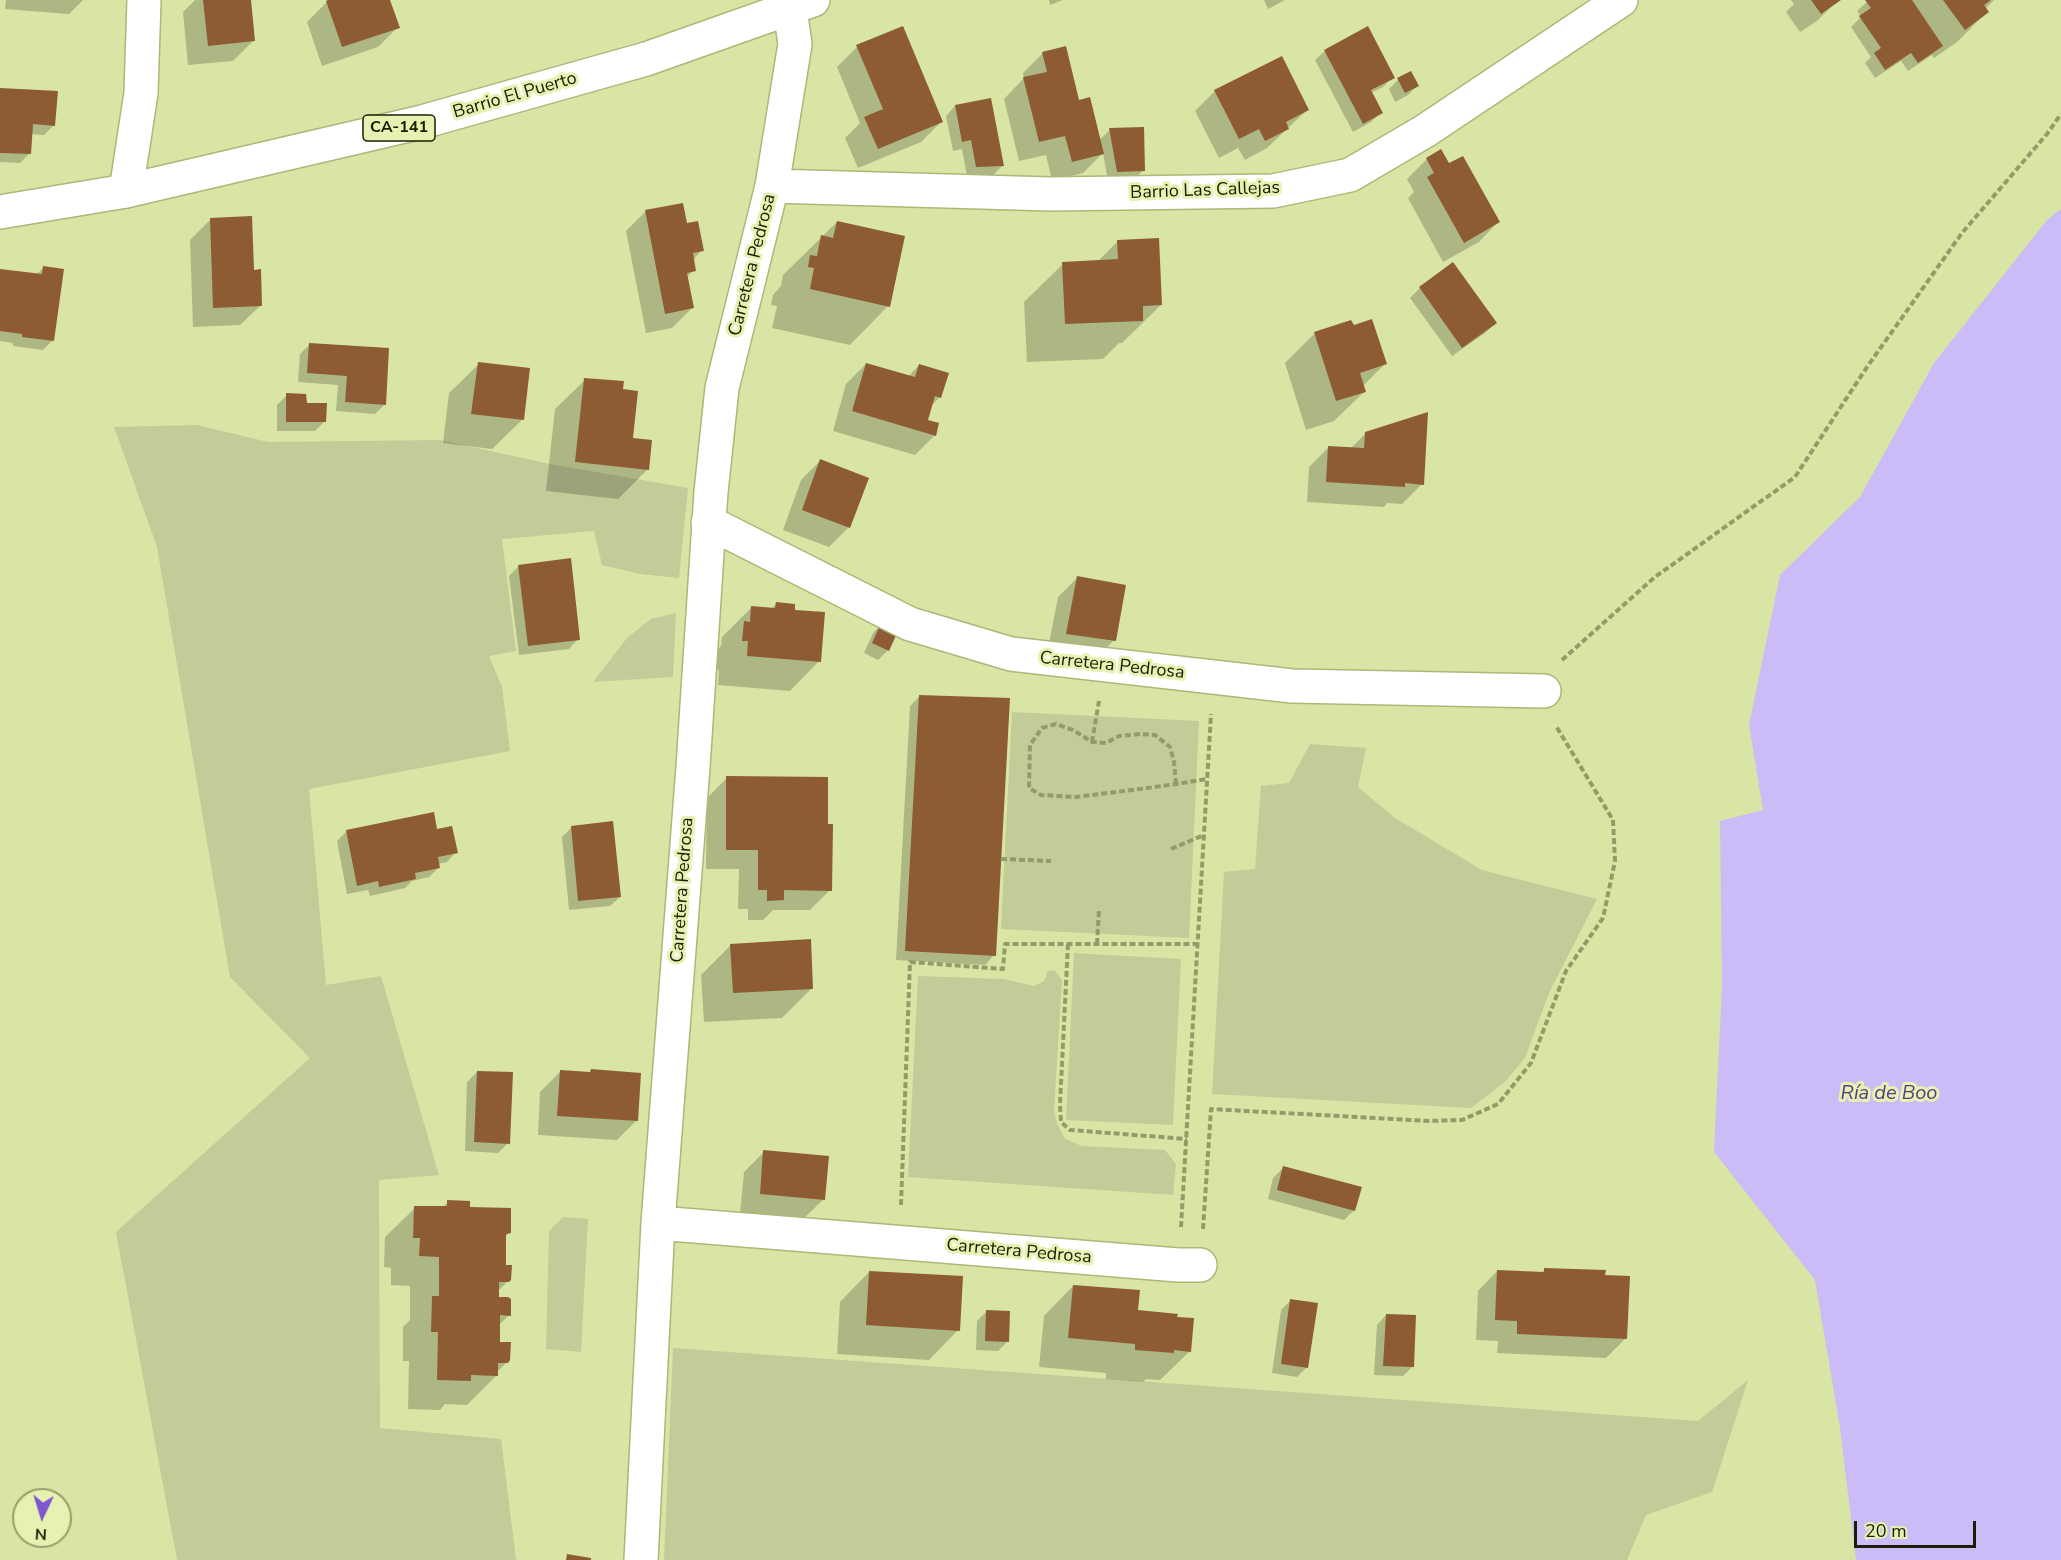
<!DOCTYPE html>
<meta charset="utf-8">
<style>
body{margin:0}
#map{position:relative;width:2061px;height:1560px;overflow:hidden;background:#d9e5a4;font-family:"Nunito Sans",sans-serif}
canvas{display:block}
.north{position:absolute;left:12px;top:1488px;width:60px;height:60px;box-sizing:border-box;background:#e6f2b1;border:2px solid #959d6c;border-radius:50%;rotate:184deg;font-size:16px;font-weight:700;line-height:24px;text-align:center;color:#1b1e05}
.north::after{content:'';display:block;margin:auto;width:21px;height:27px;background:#8155ce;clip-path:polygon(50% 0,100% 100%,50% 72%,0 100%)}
.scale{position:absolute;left:1854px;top:1521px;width:122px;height:27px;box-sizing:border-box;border:3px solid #1b1e05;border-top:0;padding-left:8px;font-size:18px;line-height:21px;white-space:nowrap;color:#1b1e05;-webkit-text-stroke:4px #e6f2b1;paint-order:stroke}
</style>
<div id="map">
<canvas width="2061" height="1560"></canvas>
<div class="north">N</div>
<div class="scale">20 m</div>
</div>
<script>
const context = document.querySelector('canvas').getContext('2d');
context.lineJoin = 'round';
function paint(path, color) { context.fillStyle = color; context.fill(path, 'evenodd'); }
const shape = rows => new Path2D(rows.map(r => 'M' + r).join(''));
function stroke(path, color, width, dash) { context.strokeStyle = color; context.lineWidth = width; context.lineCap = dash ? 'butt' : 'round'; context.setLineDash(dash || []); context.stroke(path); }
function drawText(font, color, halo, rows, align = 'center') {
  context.font = font + ' "Nunito Sans",sans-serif'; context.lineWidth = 6; context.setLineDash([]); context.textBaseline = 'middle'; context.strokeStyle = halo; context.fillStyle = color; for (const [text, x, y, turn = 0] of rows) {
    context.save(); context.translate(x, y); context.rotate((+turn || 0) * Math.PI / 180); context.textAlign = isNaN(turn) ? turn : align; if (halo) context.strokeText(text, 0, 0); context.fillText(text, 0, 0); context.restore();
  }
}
paint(shape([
 [197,425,268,442,440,440,550,464,688,488,679,578,640,574,602,565,594,531,502,539,516,651,489,656,502,687,510,751,309,789,326,985,381,976,439,1175,379,1180,380,1428,501,1439,516,1560,177,1560,116,1232,310,1058,230,977,157,547,114,427],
 [676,613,673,677,593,682,627,638,651,619],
 [1012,712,1199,721,1189,938,1001,929],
 [1310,744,1366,748,1358,787,1395,818,1482,870,1597,899,1549,993,1525,1058,1505,1082,1471,1108,1212,1094,1224,872,1255,869,1261,786,1289,783],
 [1074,953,1181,959,1173,1125,1066,1120],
 [1054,970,1062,980,1054,1111,1057,1123,1065,1139,1082,1146,1165,1150,1176,1164,1173,1195,908,1177,918,976,1004,979,1034,986,1044,981,1048,971],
 [563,1217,588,1219,581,1352,546,1349,549,1231],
 [673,1348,1698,1421,1748,1380,1712,1492,1646,1515,1627,1560,664,1560]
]), '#c2cc99');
paint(shape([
 [2061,209,2061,1560,1856,1560,1840,1428,1815,1280,1714,1152,1722,985,1720,821,1763,810,1749,725,1780,575,1860,497,1934,363,2047,220]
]), '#cbbbf6');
paint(shape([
 [6,0,83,0,69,14,5,9],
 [195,0,249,0,253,41,233,61,188,65,183,12],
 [333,0,389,0,398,27,378,47,322,66,307,22,327,2],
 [1049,0,1063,0,1050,5],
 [1264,0,1285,0,1268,9],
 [1791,0,1836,0,1837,1,1817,21,1800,32,1786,12,1794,4],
 [1869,0,1994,0,1985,9,1987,12,1957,42,1934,58,1932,55,1908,71,1901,61,1875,78,1865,63,1871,57,1851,27,1861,17,1857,11],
 [857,47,941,122,921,142,858,168,845,138,860,123,837,67],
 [1325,51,1393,77,1383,87,1371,93,1381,112,1371,122,1353,132,1315,60],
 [1043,53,1078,101,1099,140,1110,130,1143,170,1134,180,1108,181,1103,153,1083,173,1052,181,1046,155,1019,161,1004,99,1024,78,1023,73],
 [1398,80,1417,86,1408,95,1395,102,1389,89],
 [0,90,54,125,44,135,31,134,30,153,20,163,0,162],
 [1215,91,1307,110,1267,148,1245,160,1238,148,1219,158,1195,111],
 [955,106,1003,165,993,175,967,176,962,149,953,151,946,116],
 [1427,159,1449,165,1498,222,1479,242,1443,262,1408,198,1414,192,1407,179],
 [646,211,686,225,702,250,693,260,694,270,686,278,692,308,672,328,646,333,626,231],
 [210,220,253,271,260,306,240,325,193,327,190,240],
 [837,222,888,306,850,345,772,328,777,306,771,305,773,295,781,286,783,275],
 [1117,242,1161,305,1122,343,1119,343,1103,359,1027,362,1024,302,1063,264,1097,262],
 [44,267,53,340,43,350,13,346,13,343,0,341,0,270,36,275],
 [1420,288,1495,323,1485,333,1452,356,1410,298],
 [1353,327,1386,363,1362,387,1364,392,1334,421,1306,430,1285,363,1315,333],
 [310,344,385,404,375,414,336,411,338,385,298,382,300,354],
 [479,364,522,420,492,449,443,443,449,393],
 [866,364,908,377,919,365,940,397,930,407,926,421,935,435,915,455,833,431,846,384],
 [585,380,621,390,631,439,647,470,618,499,546,491,555,409],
 [287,395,305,405,325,421,315,431,277,431,277,405],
 [1366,433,1422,484,1402,504,1387,503,1384,507,1307,502,1309,467,1329,447,1350,449],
 [821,460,849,527,829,547,783,530,801,480],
 [519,566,578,639,569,649,519,655,509,576],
 [1078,577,1114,640,1095,660,1047,654,1058,597],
 [776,604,793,611,819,661,790,691,718,685,719,670,713,670,715,652,721,646,722,637,751,608,771,609],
 [882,623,888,650,878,660,864,653,873,633],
 [920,696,994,955,985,965,896,960,910,706],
 [727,778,827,825,830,890,810,910,773,910,763,920,748,920,748,909,738,909,739,869,706,869,707,798],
 [572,827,620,897,610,906,569,910,562,837],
 [436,830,456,852,447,862,438,864,439,867,429,877,412,881,405,888,370,896,368,890,347,894,337,841,346,832],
 [731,945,812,988,782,1018,704,1022,701,975],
 [591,1071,637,1120,617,1140,538,1135,540,1092,560,1072,588,1074],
 [477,1072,508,1143,498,1153,465,1151,467,1082],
 [764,1152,823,1200,803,1219,740,1214,744,1172],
 [1283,1168,1354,1210,1344,1220,1268,1199,1273,1178],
 [448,1202,469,1208,509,1233,505,1237,505,1266,510,1279,498,1291,498,1299,509,1315,498,1326,498,1343,509,1360,497,1372,497,1375,467,1405,445,1404,440,1410,408,1409,409,1361,403,1361,403,1327,410,1320,410,1286,391,1285,391,1268,384,1267,385,1237,415,1208,442,1208],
 [1545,1269,1604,1277,1626,1338,1606,1358,1497,1353,1498,1341,1476,1340,1478,1291,1497,1271,1540,1274],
 [869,1272,958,1330,929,1360,837,1354,840,1302],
 [1073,1286,1136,1312,1190,1351,1160,1380,1146,1379,1143,1382,1106,1379,1106,1373,1039,1367,1044,1316],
 [1291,1300,1307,1367,1297,1377,1272,1373,1281,1310],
 [986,1312,1007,1342,998,1351,976,1350,977,1321],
 [1386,1315,1413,1366,1403,1376,1374,1375,1377,1325]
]), '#0003');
paint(shape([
 [203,0,251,0,255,41,208,46],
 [328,0,390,0,400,28,342,47,326,1],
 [1811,0,1841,0,1821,14],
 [1865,0,1912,0,1943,46,1918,63,1911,53,1885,70,1874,53,1881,48,1859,16,1871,8],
 [1943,0,1991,0,1984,5,1989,12,1965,30],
 [903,26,943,122,878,149,864,117,883,109,856,45],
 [1368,26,1395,78,1371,90,1383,113,1363,124,1324,50],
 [1066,46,1079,100,1090,97,1104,154,1072,162,1065,136,1039,142,1023,77,1047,72,1042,52],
 [1282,56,1309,110,1286,122,1289,129,1265,141,1259,129,1239,139,1214,90],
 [1411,71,1419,86,1405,93,1397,78],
 [0,88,58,91,55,126,33,124,31,154,0,153],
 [991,98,1004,166,976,167,971,140,962,142,955,105],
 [1144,127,1145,171,1117,172,1109,128],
 [1441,149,1449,163,1463,156,1500,222,1464,243,1427,177,1434,173,1426,158],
 [683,203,687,223,698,221,704,251,693,253,696,271,687,273,694,308,665,314,645,210],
 [252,216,254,270,261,269,262,306,213,308,210,218],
 [837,221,905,236,890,307,810,289,814,268,808,267,810,255,817,256,821,235,833,238],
 [1159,238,1162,305,1143,306,1143,321,1065,324,1062,262,1118,259,1117,240],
 [1453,262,1497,323,1462,348,1419,287],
 [43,266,64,269,54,341,22,337,22,334,0,331,0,269,42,274],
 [1372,319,1387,364,1360,373,1366,392,1336,401,1314,332,1351,320,1354,325],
 [309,343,389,348,386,405,345,402,347,376,307,373],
 [478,362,530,368,524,420,471,414],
 [866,363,915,377,919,364,949,373,941,398,935,396,928,420,939,423,936,436,852,411],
 [584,378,624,381,623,389,638,391,633,438,652,440,649,470,575,462],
 [286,393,306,394,307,403,327,403,326,422,286,422],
 [1428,412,1424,485,1405,483,1405,487,1326,482,1328,446,1364,448,1365,432],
 [820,459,869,478,850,528,802,510],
 [571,558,580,640,528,646,518,565],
 [1077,576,1126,585,1116,641,1066,634],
 [776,602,795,604,795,610,825,612,821,662,747,656,748,641,742,641,744,621,750,622,751,606,775,608],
 [882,621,899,629,889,651,872,643],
 [919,695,1010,698,996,956,905,951],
 [726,776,828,777,828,824,833,824,832,891,784,890,784,900,767,901,767,890,758,890,758,850,726,850],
 [434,812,437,829,452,826,458,853,438,857,440,868,415,873,416,879,379,887,378,881,357,886,346,830],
 [613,821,621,897,578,901,571,826],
 [811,939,813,989,733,993,730,944],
 [591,1069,641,1073,638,1121,557,1116,560,1070,590,1072],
 [477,1071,513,1072,510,1144,474,1142],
 [763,1150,829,1156,825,1200,760,1194],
 [1283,1166,1362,1187,1355,1211,1277,1190],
 [447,1200,470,1201,470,1207,511,1208,511,1233,506,1234,506,1265,512,1265,511,1280,509,1282,499,1282,499,1297,508,1297,511,1299,511,1316,500,1315,500,1342,511,1342,510,1360,508,1363,498,1363,498,1376,471,1375,471,1381,437,1380,438,1332,431,1332,432,1296,439,1296,439,1257,419,1256,420,1238,413,1238,414,1206,447,1206],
 [1544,1268,1606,1270,1605,1275,1630,1276,1627,1339,1517,1334,1517,1321,1495,1320,1497,1270,1544,1272],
 [869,1271,963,1276,960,1331,866,1325],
 [1073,1285,1140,1290,1138,1310,1178,1314,1177,1317,1194,1318,1191,1352,1174,1350,1174,1353,1135,1350,1135,1344,1068,1338],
 [1290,1299,1318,1303,1308,1368,1281,1364],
 [986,1310,1010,1311,1009,1342,985,1341],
 [1386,1314,1416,1315,1414,1367,1383,1366],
 [567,1554,591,1558,591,1560,566,1560]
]), '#8d5b34');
const minor = shape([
 [772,186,1051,194,1273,191,1350,175,1425,131,1621,0],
 [126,191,141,93,144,0],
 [708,522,910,624,1011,654,1292,686,1544,691],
 [658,1223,1178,1265,1200,1265],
 [641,1560,658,1223,693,767,711,492,722,388,772,186,795,44,790,9]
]);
const primary = shape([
 [0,212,126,191,422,122,646,59,813,0]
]);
stroke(minor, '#acb778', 36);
stroke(primary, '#acb778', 36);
stroke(shape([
 [1562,660,1655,577,1795,477,1867,367,1962,233,2047,134,2061,114],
 [1092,742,1099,701],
 [1176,784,1174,762,1170,747,1155,735,1141,734,1119,736,1106,743,1092,742,1073,730,1056,724,1042,728,1030,745,1029,788,1041,795,1076,797,1140,789,1176,784,1207,779],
 [1171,849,1204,835],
 [1001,859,1051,861],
 [1068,944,1060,1104,1061,1122,1070,1130,1187,1139],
 [1097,944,1099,909],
 [901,1205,910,962,1003,969,1005,944,1198,944],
 [1181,1227,1211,714],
 [1203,1229,1211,1109,1428,1121,1462,1120,1498,1104,1531,1063,1566,971,1603,918,1615,861,1613,820,1556,726]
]), '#939b69', 4, [6, 3]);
stroke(minor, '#fff', 33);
stroke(primary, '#fff', 33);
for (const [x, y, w] of [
 [399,128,72]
]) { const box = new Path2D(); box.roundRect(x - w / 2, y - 13, w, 26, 4.5); context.fillStyle = '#e6f2b1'; context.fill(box); stroke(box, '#1b1e05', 1.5); }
drawText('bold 16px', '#1b1e05', null, [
 ["CA-141",399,128]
]);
drawText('18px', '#1b1e05', '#e6f2b1', [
 ["Barrio El Puerto",515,96,-16],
 ["Barrio Las Callejas",1205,191,-2],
 ["Carretera Pedrosa",753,265,-76],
 ["Carretera Pedrosa",1112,666,6],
 ["Carretera Pedrosa",683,890,-86],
 ["Carretera Pedrosa",1019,1252,5]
]);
drawText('italic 20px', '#553d83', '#e6f2b1', [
 ["Ría de Boo",1889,1094]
]);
</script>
